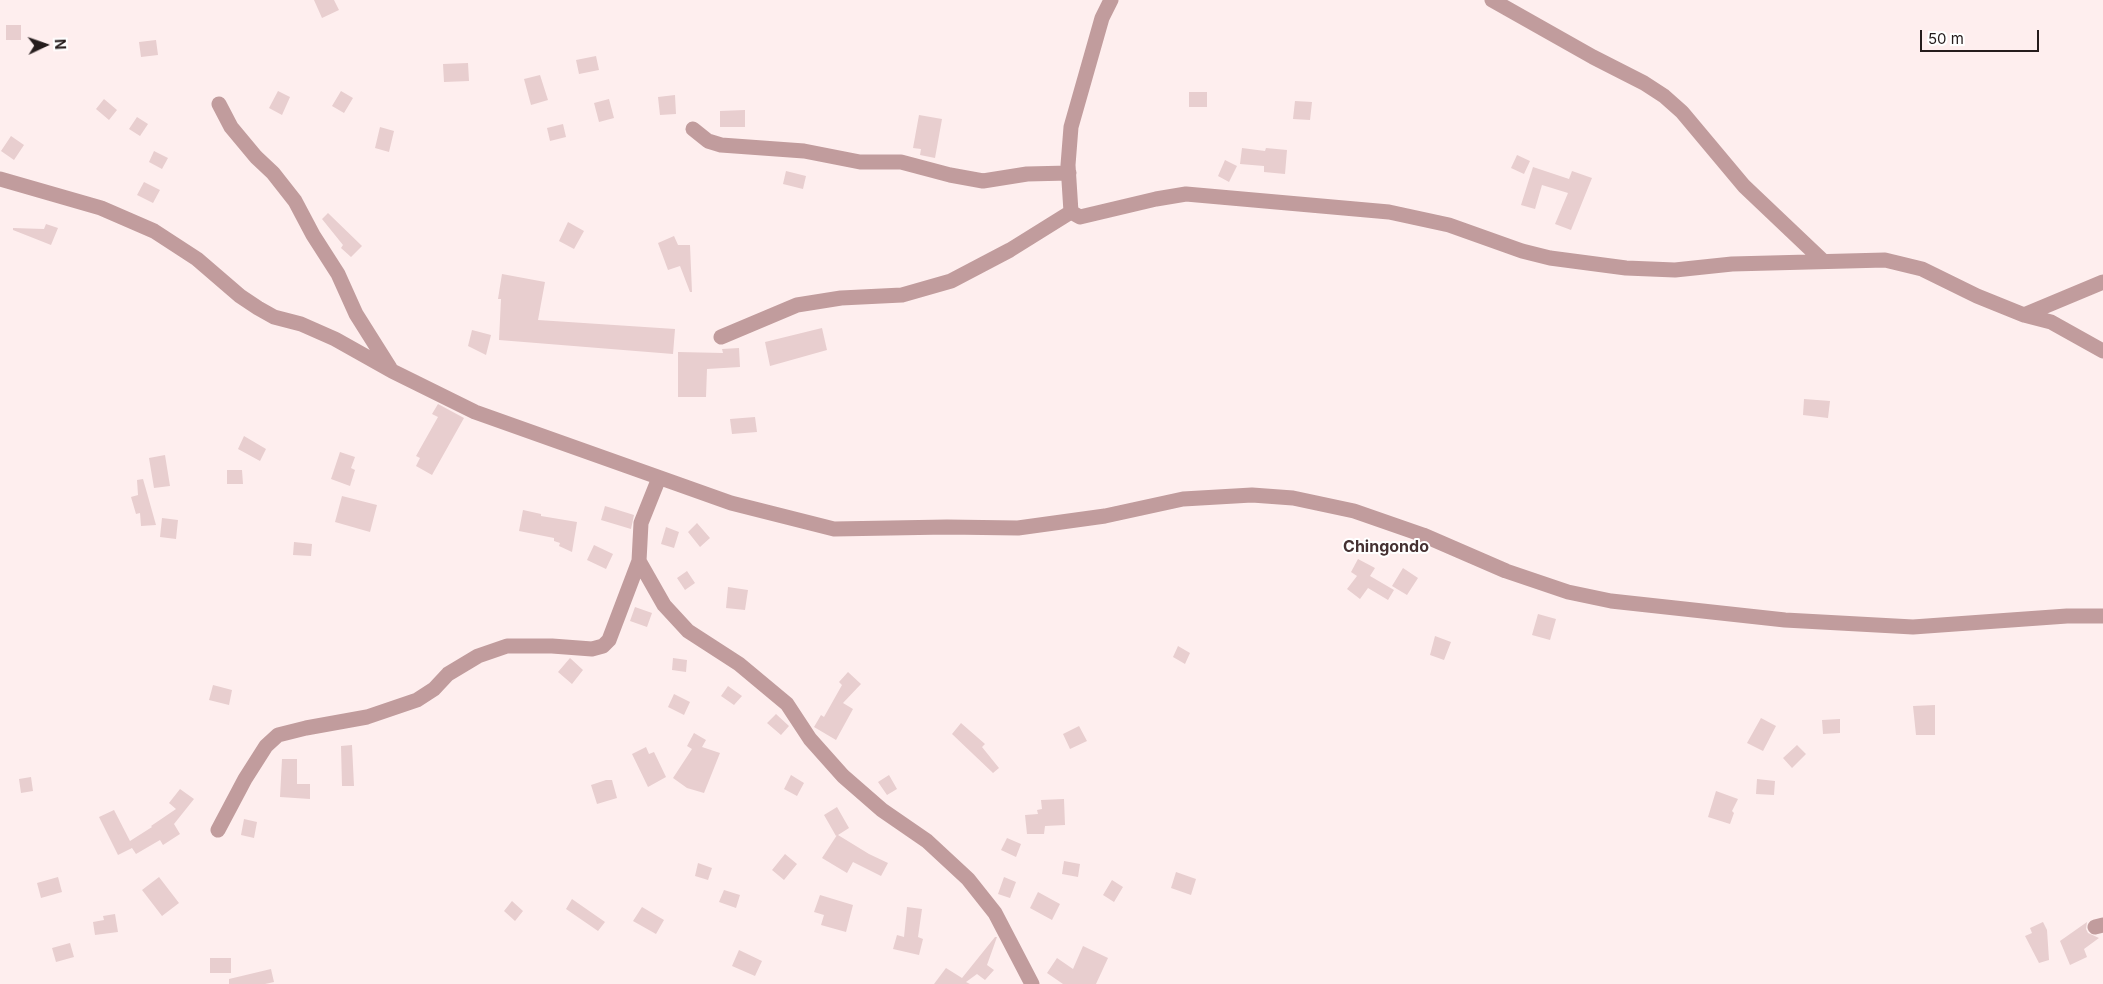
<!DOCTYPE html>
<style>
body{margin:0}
#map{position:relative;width:2103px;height:984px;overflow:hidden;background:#feeeee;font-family:Inter,sans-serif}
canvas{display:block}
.north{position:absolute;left:20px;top:20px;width:50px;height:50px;-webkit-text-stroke:4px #fff;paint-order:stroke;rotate:87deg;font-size:14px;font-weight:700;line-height:20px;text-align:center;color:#251c1c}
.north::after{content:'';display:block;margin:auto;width:18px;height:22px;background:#251c1c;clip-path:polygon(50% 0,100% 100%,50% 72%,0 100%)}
.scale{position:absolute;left:1920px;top:30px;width:119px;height:22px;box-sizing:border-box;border:2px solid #251c1c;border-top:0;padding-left:6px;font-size:15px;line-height:18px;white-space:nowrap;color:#251c1c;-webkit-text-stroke:4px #fff;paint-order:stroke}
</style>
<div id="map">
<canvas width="2103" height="984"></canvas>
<div class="north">N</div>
<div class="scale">50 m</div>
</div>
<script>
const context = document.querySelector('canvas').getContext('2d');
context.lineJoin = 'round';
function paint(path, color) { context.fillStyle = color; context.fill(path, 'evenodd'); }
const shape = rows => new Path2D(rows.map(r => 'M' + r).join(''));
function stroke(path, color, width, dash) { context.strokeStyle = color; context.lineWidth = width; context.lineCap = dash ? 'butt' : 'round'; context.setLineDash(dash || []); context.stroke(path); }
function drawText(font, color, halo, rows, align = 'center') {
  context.font = font + ' Inter,sans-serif'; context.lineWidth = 4; context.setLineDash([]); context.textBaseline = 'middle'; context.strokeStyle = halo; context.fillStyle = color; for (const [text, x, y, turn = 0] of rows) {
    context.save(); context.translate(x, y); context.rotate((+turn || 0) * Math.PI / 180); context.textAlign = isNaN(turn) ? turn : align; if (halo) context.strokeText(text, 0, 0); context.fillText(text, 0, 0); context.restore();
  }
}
paint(shape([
 [314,0,334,0,339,10,322,18],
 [6,25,21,25,21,40,6,40],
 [156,40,158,55,141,57,139,42],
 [596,56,599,70,579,74,576,60],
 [468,63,469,81,444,82,443,64],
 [540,75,548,100,531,105,524,79],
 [278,91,290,97,282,115,269,108],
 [341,91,353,98,344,113,332,106],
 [1189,92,1207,92,1207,107,1189,107],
 [675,95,676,114,660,115,658,97],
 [104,99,117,110,109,120,96,109],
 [609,99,614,118,599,122,594,103],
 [1295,101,1312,102,1310,120,1293,119],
 [745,110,745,127,720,127,720,111],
 [919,115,942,119,935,158,920,155,921,149,913,148],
 [137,117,148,124,140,136,129,129],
 [563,124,566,137,550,141,547,128],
 [380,127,394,131,389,152,375,148],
 [11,136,24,145,14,160,1,151],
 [1242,148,1265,151,1266,148,1287,150,1285,174,1264,172,1264,166,1240,164],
 [154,151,168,158,162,169,149,162],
 [1517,155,1530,161,1524,174,1511,168],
 [1225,160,1237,166,1229,182,1218,176],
 [1533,167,1569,179,1572,171,1592,178,1571,230,1555,224,1568,193,1542,185,1535,209,1521,205],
 [786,171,806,176,803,189,783,184],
 [144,182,160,190,153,203,137,195],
 [328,213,362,246,351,257,341,248,343,245,322,219],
 [568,222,584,231,574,249,559,241],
 [46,224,58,228,51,245,13,230,13,228,44,229],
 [674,236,678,245,690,245,692,292,690,292,680,266,668,270,658,243],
 [502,274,545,282,538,320,675,329,673,354,499,340,501,299,498,299],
 [822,328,827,350,770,366,765,342],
 [472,330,491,335,486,355,468,346],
 [739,348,740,367,707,369,706,397,678,397,678,352,723,353,722,349],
 [1804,399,1830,401,1828,418,1803,415],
 [438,404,464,418,432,475,416,466,420,458,416,456,438,417,432,414],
 [755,417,757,432,732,434,730,419],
 [244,436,266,449,260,461,238,449],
 [340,452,355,457,351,468,355,470,350,486,331,479],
 [165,455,170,486,154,488,149,458],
 [227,470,242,470,243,484,227,484],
 [143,479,147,493,156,525,141,526,140,513,136,514,131,497,138,495,137,480],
 [342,496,377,505,370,532,335,522],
 [605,506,634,515,631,529,601,520],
 [523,510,541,514,541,516,577,522,572,552,559,546,560,543,554,541,554,538,519,531],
 [162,518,178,520,176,539,160,537],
 [697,523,710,538,700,547,688,532],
 [666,527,679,532,674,548,661,544],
 [294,542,312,544,311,556,293,555],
 [594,545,613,554,606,569,587,560],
 [1358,559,1375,568,1370,576,1394,590,1388,600,1368,588,1360,599,1347,589,1357,576,1351,572],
 [1403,568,1418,578,1407,595,1392,586],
 [687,571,695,583,685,590,677,578],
 [728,587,748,590,745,610,726,608],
 [635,607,652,613,647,627,630,621],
 [1538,614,1556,619,1550,640,1532,635],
 [1435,636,1451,642,1444,660,1430,655],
 [1178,646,1190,653,1185,664,1173,657],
 [570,658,583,670,572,684,558,672],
 [673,658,687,660,686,672,672,670],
 [848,672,861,684,843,703,853,709,836,740,814,727,821,715,824,717,842,685,839,682],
 [213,685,232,690,229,705,209,700],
 [728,686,742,696,734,705,721,696],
 [674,694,690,702,684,715,668,707],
 [1935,705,1935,735,1916,735,1913,706],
 [776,714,789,726,781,735,767,723],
 [1761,718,1776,726,1763,751,1747,743],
 [1840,719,1840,733,1823,734,1822,720],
 [961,723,985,744,982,747,999,768,993,773,952,734],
 [1079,726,1087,741,1070,749,1063,734],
 [694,733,706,740,702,747,720,753,704,793,687,788,673,778,692,749,687,746],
 [352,745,354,786,342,786,341,746],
 [1797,745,1806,754,1792,768,1783,758],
 [646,747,649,754,654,752,666,777,648,787,632,754],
 [282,759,297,759,297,784,310,784,310,799,280,797],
 [791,775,804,783,797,796,784,789],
 [889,775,897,789,887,795,878,782],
 [31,777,33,791,21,793,19,779],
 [1757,779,1775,781,1774,795,1756,794],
 [606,780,612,780,617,798,597,804,591,785],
 [180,789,194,799,174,824,180,834,163,845,160,840,136,854,132,848,118,855,99,817,114,810,130,841,152,827,151,826,176,809,169,803],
 [1716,791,1738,799,1732,811,1734,813,1730,824,1708,817],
 [1064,799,1065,825,1045,826,1044,834,1027,834,1025,815,1038,814,1037,810,1042,809,1041,800],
 [837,807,849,828,838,835,869,854,888,863,881,876,853,862,847,873,822,858,837,835,836,836,824,815],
 [244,819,257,822,254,838,241,835],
 [1007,838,1021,844,1016,857,1001,850],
 [785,854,797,864,784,880,772,870],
 [1064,861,1080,864,1078,877,1062,874],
 [698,863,712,868,708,880,695,876],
 [1176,872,1196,879,1191,895,1171,888],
 [58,877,62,892,41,898,37,883],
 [159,877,179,903,162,916,142,890],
 [1004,877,1016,882,1010,898,998,894],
 [1112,880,1123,887,1114,902,1103,895],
 [724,890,740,895,736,908,719,902],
 [1038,892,1060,904,1052,920,1030,908],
 [820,895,853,905,846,932,821,925,824,915,814,912],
 [572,899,605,922,598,931,566,909],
 [512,901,523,911,515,921,504,911],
 [642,907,664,920,656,934,633,921],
 [907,907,922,909,918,937,923,939,919,955,893,949,897,935,904,937],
 [115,914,118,932,95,935,93,922,104,920,103,916],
 [2043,922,2047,930,2049,960,2039,963,2025,936,2032,933,2030,928],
 [2087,922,2086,929,2088,933,2099,938,2084,949,2087,957,2070,965,2060,941],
 [995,937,997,937,987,965,994,970,985,980,977,974,966,982,970,984,934,984,946,968,962,978],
 [70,943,74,957,56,962,52,948],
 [1083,946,1108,958,1096,984,1063,984,1047,973,1057,958,1073,969],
 [739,950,762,961,755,976,732,966],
 [210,958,231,958,231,973,210,973],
 [271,969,274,982,265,984,229,984,229,979]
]), '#e8cecf');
stroke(shape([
 [1492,0,1593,57,1644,83,1664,96,1682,112,1744,186,1823,261],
 [219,104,231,127,256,157,273,173,295,201,313,235,338,274,356,314,390,368],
 [693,129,708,141,721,145,804,151,860,162,901,162,950,175,983,181,1027,174,1069,173],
 [0,179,101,208,154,231,197,259,240,296,258,308,274,317,301,324,335,339,392,371,475,412,731,503,834,529,947,527,1018,528,1105,516,1183,499,1252,495,1293,498,1354,511,1423,535,1506,571,1568,592,1611,601,1785,620,1913,627,2067,616,2103,616],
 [1071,212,1080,217,1156,199,1186,194,1389,212,1449,225,1522,251,1550,258,1626,268,1675,270,1732,264,1885,260,1922,269,1977,296,2024,315,2051,322,2103,351],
 [1071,212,1068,165,1071,127,1102,18,1111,0],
 [2024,315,2103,282],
 [721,337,797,305,841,298,902,295,951,281,1010,250,1071,212],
 [659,478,641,523,639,561,664,605,688,631,739,664,787,704,810,739,843,776,882,810,927,841,968,879,995,913,1032,984],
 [218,830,245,779,266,746,278,735,306,728,367,717,417,700,434,689,448,674,478,656,507,646,552,646,592,649,603,646,609,640,639,561],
 [2095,927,2103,925]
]), '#c19c9d', 15);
drawText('bold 16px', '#453132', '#fff', [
 ["Chingondo",1386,547]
]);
</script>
